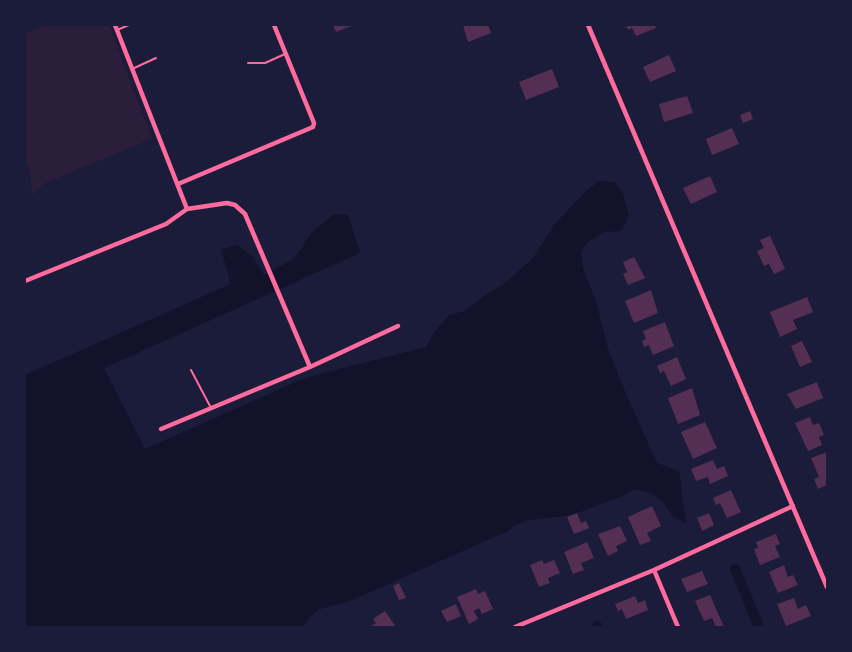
<!DOCTYPE html>
<style>
body{margin:0}
#map{position:relative;width:852px;height:652px;overflow:hidden;background:#1b1b3a;font-family:Ubuntu,sans-serif}
canvas{display:block}
.frame{position:absolute;inset:0;border:26px solid #1b1b3a;pointer-events:none}
</style>
<div id="map">
<canvas width="852" height="652"></canvas>
<div class="frame"></div>
</div>
<script>
const context = document.querySelector('canvas').getContext('2d');
context.lineJoin = 'round';
function paint(path, color) { context.fillStyle = color; context.fill(path, 'evenodd'); }
const shape = rows => new Path2D(rows.map(r => 'M' + r).join(''));
function stroke(path, color, width, dash) { context.strokeStyle = color; context.lineWidth = width; context.lineCap = dash ? 'butt' : 'round'; context.setLineDash(dash || []); context.stroke(path); }
paint(shape([
 [45,25,109,25,152,139,59,177,42,185,32,195,30,169,25,162,25,34]
]), '#2a1e3b');
paint(shape([
 [599,181,615,182,623,194,629,217,621,231,604,232,590,240,581,251,583,269,596,301,608,349,623,387,657,463,679,471,686,523,672,516,663,502,652,494,637,489,631,491,625,495,572,515,530,520,515,525,508,531,391,583,349,601,320,609,310,616,303,627,25,627,25,375,231,284,221,249,237,245,253,257,264,275,295,258,312,232,334,214,348,215,360,253,104,368,145,449,305,378,426,347,435,331,449,315,465,311,486,294,504,284,533,258,554,225,585,192]
]), '#12122b');
stroke(shape([
 [735,569,759,627],
 [597,626,597,627]
]), '#12122b', 10);
paint(shape([
 [333,25,354,25,336,32],
 [463,25,488,25,491,33,468,42],
 [626,25,655,25,656,28,636,36,632,28,628,30],
 [669,55,676,71,650,82,643,67],
 [552,69,559,87,526,100,519,82],
 [687,96,693,113,664,122,659,104],
 [750,111,753,119,743,123,740,115],
 [732,128,739,144,712,155,706,139],
 [710,176,717,192,691,204,683,188],
 [770,236,785,269,774,274,769,264,764,266,757,251,764,248,760,240],
 [634,257,645,278,628,285,623,274,627,272,623,262],
 [651,290,658,313,634,323,625,301],
 [807,297,813,312,793,320,797,329,780,337,770,312],
 [665,322,674,346,653,355,649,345,644,347,642,341,646,339,643,331],
 [802,341,812,362,800,367,791,346],
 [677,357,686,379,671,386,664,371,660,373,657,366],
 [817,382,823,398,796,409,787,394],
 [692,388,700,415,678,424,668,398],
 [810,417,813,425,819,423,824,435,819,437,822,445,808,451,795,423],
 [705,422,717,448,693,459,681,432],
 [827,452,827,485,818,489,814,479,819,477,811,458],
 [713,460,717,469,724,466,728,476,710,484,708,477,696,481,691,469],
 [731,490,741,512,727,518,720,503,716,505,713,498],
 [652,506,661,526,647,533,651,541,640,545,628,517],
 [577,513,581,523,586,521,589,528,574,534,567,517],
 [709,513,714,525,702,531,697,518],
 [620,526,627,541,616,546,618,551,608,556,598,534],
 [776,534,780,544,775,546,780,557,760,565,754,549,758,548,756,542],
 [587,542,594,558,581,563,584,570,573,574,564,552],
 [542,560,544,564,554,560,560,573,548,578,550,583,539,587,530,565],
 [784,565,788,577,793,575,798,585,778,593,769,572],
 [702,571,708,584,687,592,681,579],
 [399,583,406,598,399,600,393,586],
 [476,589,478,594,485,591,493,609,482,614,479,608,474,611,478,619,469,624,457,597],
 [710,595,724,627,716,627,712,618,704,621,695,601],
 [635,596,638,603,645,600,648,610,626,619,622,609,618,611,615,604],
 [794,598,798,609,806,605,811,616,786,626,777,604],
 [456,604,461,616,447,622,441,611],
 [385,611,396,627,370,627,376,623,373,619]
]), '#542f53');
stroke(shape([
 [117,30,129,25],
 [248,63,265,63,285,54],
 [132,69,156,58],
 [191,370,211,408]
]), '#ff6b9d', 2);
stroke(shape([
 [115,25,187,209,227,203,235,205,245,214,310,367],
 [588,25,827,587],
 [178,184,313,127,314,123,274,25],
 [25,281,166,224,187,209],
 [161,429,310,367,398,326],
 [654,570,678,627],
 [515,627,654,570,793,506]
]), '#ff6b9d', 4.5);
</script>
